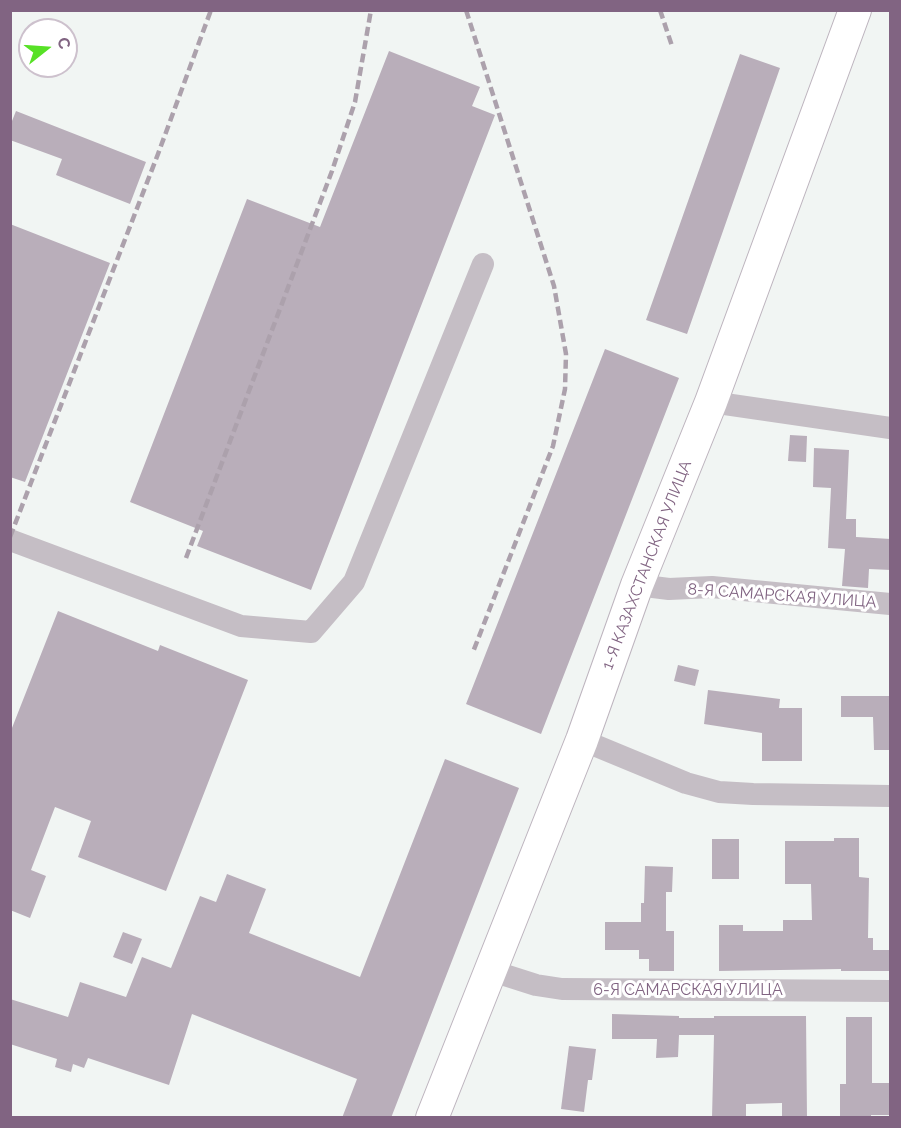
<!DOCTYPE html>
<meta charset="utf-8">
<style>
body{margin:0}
#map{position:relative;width:901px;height:1128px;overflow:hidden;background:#f1f5f3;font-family:Raleway,sans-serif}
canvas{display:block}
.frame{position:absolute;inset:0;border:12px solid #816482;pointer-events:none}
.north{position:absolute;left:18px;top:18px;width:60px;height:60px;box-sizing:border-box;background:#fff;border:2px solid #cdc1cd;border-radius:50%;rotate:73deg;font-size:16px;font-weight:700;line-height:24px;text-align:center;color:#816482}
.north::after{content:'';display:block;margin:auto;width:21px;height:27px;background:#57e126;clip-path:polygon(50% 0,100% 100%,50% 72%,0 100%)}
</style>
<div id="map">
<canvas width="901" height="1128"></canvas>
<div class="frame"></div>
<div class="north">С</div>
</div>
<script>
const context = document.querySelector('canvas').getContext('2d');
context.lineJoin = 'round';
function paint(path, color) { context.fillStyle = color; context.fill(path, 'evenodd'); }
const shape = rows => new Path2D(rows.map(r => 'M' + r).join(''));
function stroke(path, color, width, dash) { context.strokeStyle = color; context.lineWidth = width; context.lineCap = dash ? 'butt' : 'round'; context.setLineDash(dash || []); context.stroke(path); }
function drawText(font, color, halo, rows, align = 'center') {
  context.font = font + ' Raleway,sans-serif'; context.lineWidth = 6; context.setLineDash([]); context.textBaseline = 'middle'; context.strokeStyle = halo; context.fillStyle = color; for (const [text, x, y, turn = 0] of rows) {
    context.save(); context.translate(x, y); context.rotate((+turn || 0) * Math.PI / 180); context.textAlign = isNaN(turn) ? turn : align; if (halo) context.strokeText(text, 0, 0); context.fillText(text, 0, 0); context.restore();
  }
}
paint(shape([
 [389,51,480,87,472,106,495,115,311,590,197,546,203,531,130,502,247,199,320,227],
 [740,54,780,68,687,334,646,320],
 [16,111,146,162,130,204,56,175,62,159,10,140,10,126],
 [10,224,110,263,25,482,10,477],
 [605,349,679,378,541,734,466,704],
 [790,435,807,436,806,462,788,461],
 [814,448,849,450,846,519,856,519,856,537,891,539,891,570,869,569,868,588,842,586,845,549,828,548,831,488,813,487],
 [58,611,158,651,160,645,248,680,166,891,78,857,91,821,55,807,31,870,46,876,30,918,10,910,10,733],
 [678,665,699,670,695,686,674,681],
 [708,690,780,699,779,708,802,708,802,761,762,761,762,733,704,724],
 [841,696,890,696,890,750,874,750,873,717,841,717],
 [445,759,519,788,391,1118,342,1118,357,1079,192,1014,169,1085,88,1058,84,1068,73,1064,71,1072,55,1067,57,1059,10,1044,10,999,68,1017,80,982,126,997,142,957,171,968,200,896,216,902,227,874,266,889,249,933,360,977],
 [834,838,859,838,859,877,869,878,868,938,873,938,873,950,889,950,889,971,841,971,841,969,719,971,719,925,743,925,743,931,783,931,783,920,812,920,811,884,785,884,785,841,834,841],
 [712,839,739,839,739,879,712,879],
 [645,866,673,867,672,892,666,892,666,931,674,931,674,971,649,971,649,959,639,959,639,950,605,950,605,922,641,922,641,903,644,903],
 [123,932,142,939,132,964,113,957],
 [612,1014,679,1016,679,1018,714,1018,714,1016,806,1016,807,1118,782,1118,782,1103,746,1104,746,1118,712,1118,714,1035,679,1035,678,1057,656,1058,657,1039,612,1039],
 [846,1017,872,1017,872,1083,891,1083,891,1115,871,1115,871,1118,840,1118,840,1084,846,1084],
 [569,1046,596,1049,592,1080,588,1080,584,1112,561,1109]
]), '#b9aeba');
const secondary = shape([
 [432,1118,582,740,637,585,711,402,855,10]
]);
stroke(secondary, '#bdb4be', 34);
stroke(shape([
 [711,402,890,428],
 [10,540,241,626,311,632,354,582,483,264],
 [637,585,669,589,712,587,890,604],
 [582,740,686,783,719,792,753,794,890,796],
 [489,970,536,985,562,989,890,991]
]), '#c5bec5', 22);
stroke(secondary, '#fff', 32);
stroke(shape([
 [466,10,554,286,566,354,565,389,553,446,473,652],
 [660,10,672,46],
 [10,537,158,154,211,10],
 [186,558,332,171,355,102,371,10]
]), '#aca1ac', 4.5, [9, 4.5]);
drawText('16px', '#816482', '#fff', [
 ["1-Я КАЗАХСТАНСКАЯ УЛИЦА",647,565,-69],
 ["8-Я САМАРСКАЯ УЛИЦА",782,596,4],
 ["6-Я САМАРСКАЯ УЛИЦА",688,990]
]);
</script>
